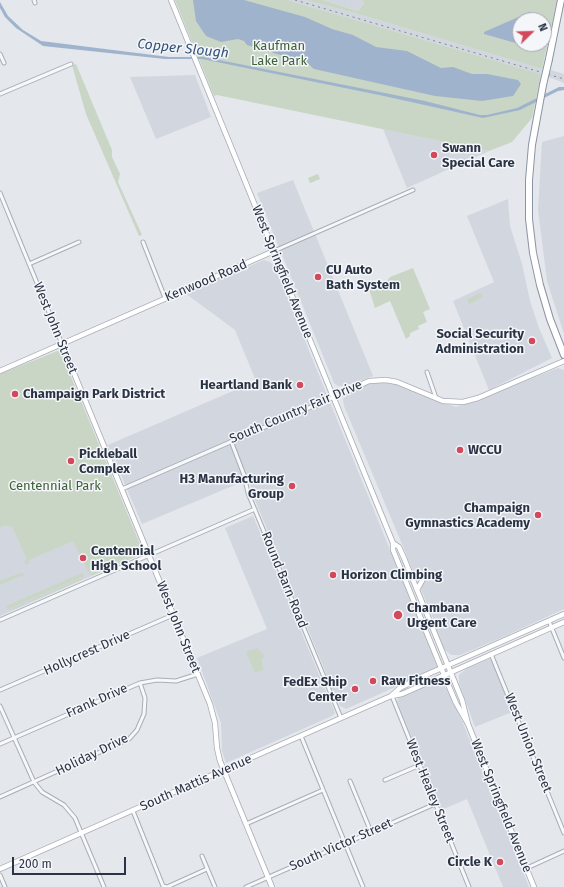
<!DOCTYPE html>
<style>
body{margin:0}
#map{position:relative;width:564px;height:887px;overflow:hidden;background:#e4e7ec;font-family:"Fira Sans",sans-serif}
canvas{display:block}
.north{position:absolute;left:512px;top:12px;width:40px;height:40px;box-sizing:border-box;background:#f4f6f9;border:1px solid #a4a8b1;border-radius:50%;rotate:67deg;font-size:11px;font-weight:700;line-height:16px;text-align:center;color:#2b3445}
.north::after{content:'';display:block;margin:auto;width:14px;height:18px;background:#d1495b;clip-path:polygon(50% 0,100% 100%,50% 72%,0 100%)}
.scale{position:absolute;left:12px;top:857px;width:114px;height:18px;box-sizing:border-box;border:2px solid #2b3445;border-top:0;padding-left:5px;font-size:12px;line-height:14px;white-space:nowrap;color:#2b3445;-webkit-text-stroke:3px #f4f6f9;paint-order:stroke}
</style>
<div id="map">
<canvas width="564" height="887"></canvas>
<div class="north">N</div>
<div class="scale">200 m</div>
</div>
<script>
const context = document.querySelector('canvas').getContext('2d');
context.lineJoin = 'round';
function paint(path, color) { context.fillStyle = color; context.fill(path, 'evenodd'); }
const shape = rows => new Path2D(rows.map(r => 'M' + r).join(''));
function stroke(path, color, width, dash) { context.strokeStyle = color; context.lineWidth = width; context.lineCap = dash ? 'butt' : 'round'; context.setLineDash(dash || []); context.stroke(path); }
function drawText(font, color, halo, rows, align = 'center') {
  context.font = font + ' "Fira Sans",sans-serif'; context.lineWidth = 3; context.setLineDash([]); context.textBaseline = 'middle'; context.strokeStyle = halo; context.fillStyle = color; for (const [text, x, y, turn = 0] of rows) {
    context.save(); context.translate(x, y); context.rotate((+turn || 0) * Math.PI / 180); context.textAlign = isNaN(turn) ? turn : align; if (halo) context.strokeText(text, 0, 0); context.fillText(text, 0, 0); context.restore();
  }
}
paint(shape([
 [287,0,305,0,358,14,542,69,541,74],
 [323,0,362,0,364,3,358,11],
 [550,70,564,74,564,83,549,77],
 [195,75,211,117,156,139,130,77],
 [383,129,489,151,407,188],
 [564,136,564,334,547,281,538,210,542,142],
 [293,180,373,376,345,386,338,386,334,383,257,193],
 [508,199,510,226,522,264,530,301,539,328,552,358,489,390,453,301,494,282,467,216],
 [264,260,270,262,275,267,438,668,346,709,340,706,337,700,253,495,249,479,142,524,108,445,256,381,235,330,185,293],
 [558,368,564,370,564,609,503,637,460,655,451,655,444,649,437,634,433,618,344,406,343,399,347,395,366,385,376,382,390,382,456,407],
 [0,498,12,525,121,517,137,556,0,616],
 [253,516,335,713,332,716,226,763,222,751,221,723,197,658,267,629,225,528],
 [489,659,492,661,512,712,475,727,459,683,459,675,467,668],
 [438,682,442,683,448,691,462,721,529,887,503,887,467,799,441,810,397,701,399,697,430,684]
]), '#d2d6de');
paint(shape([
 [175,0,287,0,541,74,532,118,512,142,489,151,217,95,214,96],
 [305,0,323,0,358,11,364,3,362,0,557,0,542,69,358,14],
 [520,20,544,20,544,44,520,44],
 [76,64,112,150,112,157,120,174,118,182,142,235,139,236,86,114,72,65],
 [318,174,320,179,310,183,308,178],
 [413,268,430,309,423,312,427,322,418,326,419,329,410,333,410,336,406,339,390,301,375,308,369,289,387,281,390,277],
 [481,293,483,297,469,304,467,299],
 [60,350,142,549,137,556,93,575,89,574,136,553,89,573,73,541,29,560,29,563,26,564,24,561,27,560,12,526,9,527,6,525,0,527,0,374],
 [21,573,24,574,25,577,22,575,0,585,0,581],
 [82,573,84,576,8,609,6,606],
 [84,577,81,580,12,610,9,610],
 [257,648,265,656,262,659,263,670,255,673,246,652]
]), '#c9d6c5');
paint(shape([
 [193,0,244,0,305,17,332,29,353,35,376,47,407,51,441,68,453,67,472,74,487,74,518,80,521,84,513,96,482,101,435,96,314,69,306,62,273,53,266,45,257,48,247,45,244,41,238,39,221,42,206,36,196,21],
 [0,2,8,16,23,30,41,41,169,57,204,57,425,101,480,115,487,115,517,108,559,87,564,87,564,90,558,91,520,110,483,118,384,96,202,59,165,59,43,46,16,28,5,17,0,8],
 [530,12,532,13,529,20,520,20,519,44,484,34,484,32]
]), '#9fb4cc');
const street = shape([
 [34,0,35,3],
 [0,54,4,63],
 [0,94,71,64],
 [0,193,62,344],
 [143,242,165,298],
 [274,251,413,190],
 [29,264,79,242],
 [427,372,436,398],
 [231,441,244,475,248,493,341,718],
 [122,489,334,397],
 [0,620,255,509],
 [549,621,564,658],
 [491,654,564,833],
 [0,690,173,615],
 [392,696,469,887],
 [0,706,34,782,42,792,64,805,75,818,104,887],
 [301,736,363,887],
 [0,744,140,683,157,680,176,681,198,674],
 [385,780,420,765],
 [350,781,371,832],
 [0,797,129,739,137,730,144,714,145,698,140,683],
 [133,811,163,886,167,887,207,869],
 [246,824,323,790],
 [202,856,215,887],
 [527,868,564,851],
 [0,875,5,887],
 [246,887,435,804]
]);
const secondary = shape([
 [171,0,393,543,393,550,439,663,456,703,468,724],
 [62,344,210,704,215,723,217,748,220,761,272,887],
 [0,371,274,251],
 [334,397,369,381,386,380,397,382,443,401,463,402,478,398,564,361],
 [393,543,399,547,404,558,462,700,468,724,534,887],
 [417,590,423,579],
 [391,696,400,688,419,678,564,614],
 [0,869,341,718,391,696,402,694,564,622]
]);
const highway = shape([
 [549,59,561,0],
 [543,85,532,145,529,180,529,219,533,253,540,285,550,319,564,355]
]);
stroke(street, '#a9aeb7', 5);
stroke(secondary, '#a9aeb7', 6);
stroke(highway, '#8b94a3', 8);
stroke(street, '#f7f8fa', 3);
stroke(secondary, '#fff', 4.5);
stroke(highway, '#fff', 6);
stroke(shape([
 [295,0,564,79]
]), '#7d8696', 1, [2, 4]);
const highwayBridge = shape([
 [543,85,549,59]
]);
stroke(highwayBridge, '#8b94a3', 8, []);
stroke(highwayBridge, '#fff', 6);
for (const [x, y, r, color] of [
 [434,155,4,"#d1495b"],
 [318,277,4,"#d1495b"],
 [532,341,4,"#d1495b"],
 [300,385,4,"#d1495b"],
 [15,394,4,"#d1495b"],
 [460,450,4,"#d1495b"],
 [71,461,4,"#d1495b"],
 [292,486,4,"#d1495b"],
 [538,515,4,"#d1495b"],
 [83,558,4,"#d1495b"],
 [333,575,4,"#d1495b"],
 [398,615,5,"#d1495b"],
 [373,681,4,"#d1495b"],
 [355,689,4,"#d1495b"],
 [500,862,4,"#d1495b"]
]) { const dot = new Path2D(); dot.arc(x, y, r, 0, 2 * Math.PI); context.fillStyle = color; context.fill(dot); stroke(dot, '#f4f6f9', 1.5); }
drawText('13px', '#3f6138', '#f4f6f9', [
 ["Kaufman",279,46],
 ["Lake Park",279,61],
 ["Centennial Park",55,486]
]);
drawText('bold 13px', '#2b3445', '#f4f6f9', [
 ["Swann",442,148],
 ["Special Care",442,163],
 ["CU Auto",326,270],
 ["Bath System",326,285],
 ["Social Security",524,334,"right"],
 ["Administration",524,349,"right"],
 ["Heartland Bank",292,385,"right"],
 ["Champaign Park District",23,394],
 ["WCCU",468,450],
 ["Pickleball",79,454],
 ["Complex",79,469],
 ["H3 Manufacturing",284,479,"right"],
 ["Group",284,494,"right"],
 ["Champaign",530,508,"right"],
 ["Gymnastics Academy",530,523,"right"],
 ["Centennial",91,551],
 ["High School",91,566],
 ["Horizon Climbing",341,575],
 ["Chambana",407,608],
 ["Urgent Care",407,623],
 ["Raw Fitness",381,681],
 ["FedEx Ship",347,682,"right"],
 ["Center",347,697,"right"],
 ["Circle K",492,862,"right"]
], 'left');
drawText('13px', '#2b3445', '#f4f6f9', [
 ["West Springfield Avenue",282,272,68],
 ["Kenwood Road",206,281,-23],
 ["West John Street",55,328,68],
 ["South Country Fair Drive",296,412,-23],
 ["Round Barn Road",284,580,68],
 ["West John Street",178,627,68],
 ["Hollycrest Drive",87,653,-24],
 ["Frank Drive",97,701,-24],
 ["West Union Street",528,743,68],
 ["Holiday Drive",92,755,-26],
 ["South Mattis Avenue",196,783,-24],
 ["West Healey Street",430,791,68],
 ["West Springfield Avenue",501,806,68],
 ["South Victor Street",341,845,-24]
]);
drawText('italic 14px', '#34527a', '#f4f6f9', [
 ["Copper Slough",183,49,6]
]);
</script>
